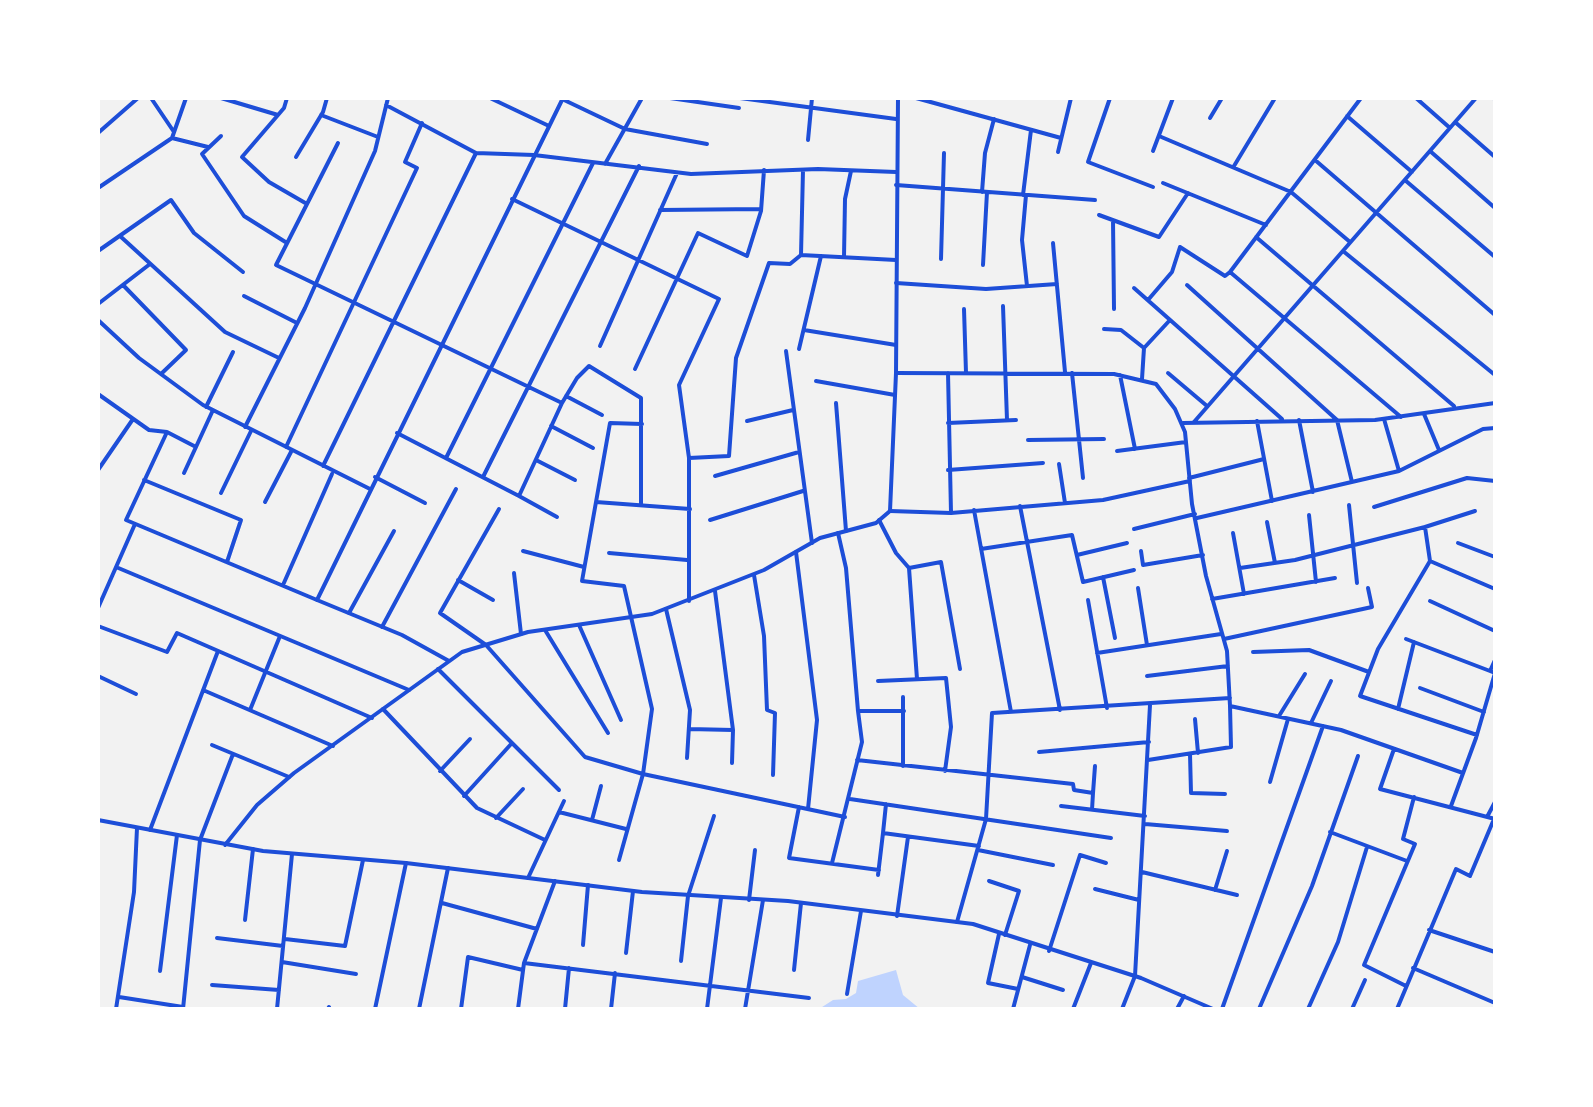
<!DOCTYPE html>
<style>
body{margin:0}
#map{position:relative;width:1593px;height:1107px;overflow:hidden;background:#f2f2f2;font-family:"Work Sans",sans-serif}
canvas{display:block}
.frame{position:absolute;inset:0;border:100px solid #fff;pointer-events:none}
</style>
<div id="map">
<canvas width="1593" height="1107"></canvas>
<div class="frame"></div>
</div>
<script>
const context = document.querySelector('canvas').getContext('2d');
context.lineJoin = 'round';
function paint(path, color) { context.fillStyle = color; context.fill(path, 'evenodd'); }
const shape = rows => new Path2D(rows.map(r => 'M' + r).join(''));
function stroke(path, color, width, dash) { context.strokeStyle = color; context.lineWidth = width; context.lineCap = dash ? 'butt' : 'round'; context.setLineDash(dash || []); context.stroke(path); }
paint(shape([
 [896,970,903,995,920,1009,819,1009,833,1000,846,999,856,993,858,981]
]), '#bfd3fe');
stroke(shape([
 [151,98,174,132],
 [221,98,278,115],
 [287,98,284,108,242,157,269,182,307,204],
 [490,98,549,126],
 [670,98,739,108],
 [740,98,896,119],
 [916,98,1061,138],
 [1110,98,1088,162,1153,187],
 [1416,98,1450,128],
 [1493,98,1495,99],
 [562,99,625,129,707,144],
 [386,105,476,153],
 [321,115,378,137],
 [1347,116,1412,172],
 [1210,118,1222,98],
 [1455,122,1495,157],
 [98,133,138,98],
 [221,136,202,154,244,216,287,243],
 [1159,136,1291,192,1350,242],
 [172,138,208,147],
 [808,140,812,98],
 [338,143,276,265,562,403],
 [1153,151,1173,98],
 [1430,151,1495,208],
 [1058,152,1071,98],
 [296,157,323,112,327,98],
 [1315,160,1495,315],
 [605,164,642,98],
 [1234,166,1275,98],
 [1406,181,1495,257],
 [1163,183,1266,225],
 [896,185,1095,200],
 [98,188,172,138,186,98],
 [982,192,985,153,994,119],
 [1023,195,1031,130],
 [1026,195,1022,240,1027,286],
 [512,199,719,299,679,385,689,458,689,601],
 [660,210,761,209],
 [1099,215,1159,237,1188,193],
 [1113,220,1114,309],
 [120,236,225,332,279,358],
 [1256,237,1454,406],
 [1053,243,1065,372],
 [98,251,171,200,194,233,243,272],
 [1343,251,1495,375],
 [801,255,896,260],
 [844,257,845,199,851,171],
 [941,259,944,153],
 [983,265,987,192],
 [1230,272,1361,98],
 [896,283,986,289,1057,284],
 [123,285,186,350,161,374],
 [1187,285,1337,420,1352,482],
 [1134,288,1282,419],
 [244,296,297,323],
 [1148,300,1172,272,1180,247,1225,276,1230,272,1401,417],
 [98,304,150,264],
 [1003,306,1007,420],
 [964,309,966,373],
 [98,320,139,358,203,405,370,489],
 [1104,329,1121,330,1144,348],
 [804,330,896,345],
 [600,346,677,173],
 [799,349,821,256],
 [786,351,812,543],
 [635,369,698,233,747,256,761,211,764,170],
 [896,373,1114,374,1156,384,1175,409,1185,432,1192,504,1206,576,1227,651,1230,706,1341,730,1463,773],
 [948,373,951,513,1103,500,1190,481],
 [1072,373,1083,478],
 [1168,373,1207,406],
 [1120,375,1135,449],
 [1142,379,1144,348,1170,320],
 [816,381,895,395],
 [98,394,149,430,167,432],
 [566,396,602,415],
 [836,403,846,531],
 [206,407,233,352],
 [1424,414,1439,450],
 [1384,419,1399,471],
 [1299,420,1313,492],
 [747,421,793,410],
 [1257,421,1272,501],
 [1194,422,1476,98],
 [948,423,1016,420],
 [1183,423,1375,420,1495,403],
 [551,426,593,448],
 [245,427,305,308,375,151,388,98],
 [397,433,519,496,562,403,577,378,589,366,641,398,641,505],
 [1028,440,1104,439],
 [196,447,167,432,126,520,317,600],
 [286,447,417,168,405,162,422,123],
 [1117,451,1186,442],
 [446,458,593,163],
 [689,458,729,456,736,358,769,263,790,264,801,255,803,170],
 [536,460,575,480],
 [1059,464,1065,503],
 [323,466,476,153,534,155,691,174,818,169,896,172],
 [98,470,133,419],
 [948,470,1043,463],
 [184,473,213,410],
 [715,476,799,452],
 [375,477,425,503],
 [483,477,639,166],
 [1189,478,1264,459],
 [144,480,241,520,227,562],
 [221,493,251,431],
 [519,496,557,517],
 [265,502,292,450],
 [596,502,690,509],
 [1349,505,1357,583],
 [1020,506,1060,710],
 [1374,507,1467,478,1495,481],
 [499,509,440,613,486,645,585,757,643,774,845,817],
 [974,510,1011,712],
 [890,511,951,513],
 [1475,511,1425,527,1430,561,1495,589],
 [1309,515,1316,582],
 [1197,518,1399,471,1483,429,1495,428],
 [710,520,803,491],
 [879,520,896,553,909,568,941,562,960,669],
 [1267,522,1275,563],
 [1134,529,1195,514],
 [838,533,846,568,858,711,904,711],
 [1233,533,1244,594],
 [1458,543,1495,557],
 [981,549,1072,535,1083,582,1134,570],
 [523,551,584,567],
 [1141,551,1143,565,1203,555],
 [796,552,817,720,808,809],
 [609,553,687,560],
 [1077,555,1127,543],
 [1430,561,1378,649,1360,696,1477,735],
 [116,567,409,690],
 [909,568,917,679],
 [1240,568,1295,560,1425,527],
 [514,573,521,634],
 [754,575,764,636,767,710,775,713,773,775],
 [1103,577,1115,638],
 [458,580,493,600],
 [283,585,332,474],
 [1138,588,1147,645],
 [715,591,733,730,732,763],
 [1212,599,1335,578],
 [1088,600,1107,708],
 [1430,601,1495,631],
 [98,608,135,524],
 [666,609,690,710,687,758],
 [349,613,394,531],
 [579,625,621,720],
 [98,626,167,652,177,633,372,718],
 [382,627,456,489],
 [545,630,608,733],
 [1224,639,1372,607,1368,588],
 [1406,639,1490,671],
 [1253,652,1309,650,1369,672],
 [1097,653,1221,634],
 [438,669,559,790],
 [98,676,136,694],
 [1147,676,1228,666],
 [878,681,946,678,951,727,945,771],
 [1420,688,1484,712],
 [203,690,333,746],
 [903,697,903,766],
 [383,709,477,808,545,840],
 [1398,709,1414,642],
 [250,710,280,636],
 [1279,716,1305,674],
 [1195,719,1198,753],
 [1311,723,1331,681],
 [689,729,733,730],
 [212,745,289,777],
 [1394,749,1380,789,1495,819],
 [1039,752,1149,742],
 [1190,754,1191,793,1225,794],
 [857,760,1073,784,1074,790,1093,793,1095,766],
 [1148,760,1231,747,1230,706],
 [440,771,470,739],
 [1270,782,1288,719],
 [464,796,512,743],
 [850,799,1111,838],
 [886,804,883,833,979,846],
 [1061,806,1145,816],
 [1451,806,1476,738,1495,673,1490,671,1495,660],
 [799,807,789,858,879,870],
 [1092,810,1093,793],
 [559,812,626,829],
 [1487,817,1495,802],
 [496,818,523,789],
 [592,820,601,786],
 [1145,824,1227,831],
 [150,830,218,651],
 [1330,832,1407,861],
 [978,850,1053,865],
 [619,860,643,774,652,709,624,586,582,581,610,423,642,424],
 [832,863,862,742,858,711],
 [1142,872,1237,895],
 [878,875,883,833],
 [528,878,564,801],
 [989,881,1019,891,1005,935],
 [1095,889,1139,900],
 [1215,890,1227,851],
 [749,900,755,850],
 [442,903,537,929],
 [897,916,908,837],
 [245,920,253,849],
 [957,922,986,819,992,713,1230,698],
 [1429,930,1495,952],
 [999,934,988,983,1018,989],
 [217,938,283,946],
 [285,939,345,946,363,860],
 [583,945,588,885],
 [1049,951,1080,855,1106,863],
 [626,953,633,891],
 [681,961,688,896,714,816],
 [282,962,356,974],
 [524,963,809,998],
 [1413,968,1495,1003],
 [794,970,801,903],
 [160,971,177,835],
 [1022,977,1063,990],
 [212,985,279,990],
 [1406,986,1364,965,1415,844,1403,839,1414,797],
 [847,994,861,911],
 [119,997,183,1007],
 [116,1009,134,892,137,828],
 [183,1009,200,840,233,754],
 [277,1009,292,854],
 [328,1009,329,1007],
 [375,1009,406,863],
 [419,1009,448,868],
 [461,1009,468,957,523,970],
 [518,1009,524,963,555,881],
 [565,1009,569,968],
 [611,1009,615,973],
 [707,1009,721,898],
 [745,1009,763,900],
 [1013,1009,1030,945],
 [1073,1009,1091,963],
 [1122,1009,1135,976,1150,705],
 [1177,1009,1184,996],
 [1222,1009,1323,726],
 [1259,1009,1312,886,1358,756],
 [1308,1009,1338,942,1367,847],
 [1352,1009,1365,980],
 [1397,1009,1456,869,1470,876,1494,819]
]), '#1d4ed8', 4);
stroke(shape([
 [449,661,402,635,317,600,563,98],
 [98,820,263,851,406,863,642,892,788,901,973,924,1141,978,1213,1009],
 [225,845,257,805,294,773,462,652,528,632,652,614,764,570,820,538,876,523,890,511,896,373,898,98]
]), '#1d4ed8', 4);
</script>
